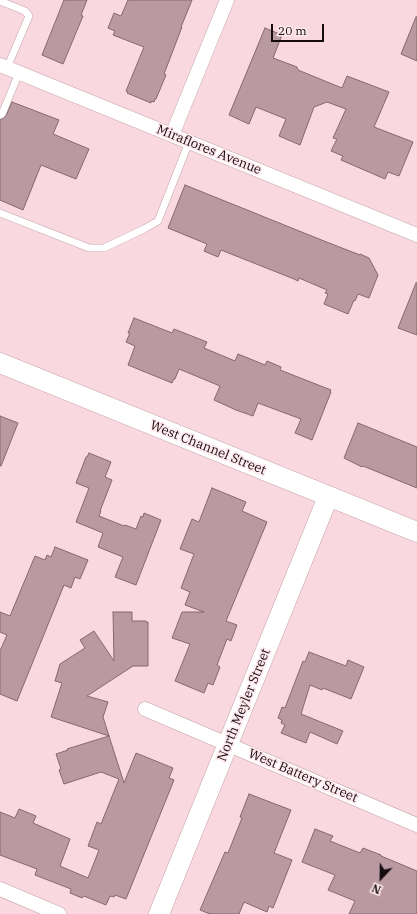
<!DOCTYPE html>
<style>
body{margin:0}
#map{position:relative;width:417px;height:914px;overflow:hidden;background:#f9d8e0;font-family:"IBM Plex Serif",serif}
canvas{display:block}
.north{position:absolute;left:361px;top:858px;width:40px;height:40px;-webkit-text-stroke:3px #fee9ee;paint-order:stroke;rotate:202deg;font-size:11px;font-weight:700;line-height:16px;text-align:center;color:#160b0e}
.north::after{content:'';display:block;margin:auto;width:14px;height:18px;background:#160b0e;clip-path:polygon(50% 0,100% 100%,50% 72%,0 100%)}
.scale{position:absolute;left:271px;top:24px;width:53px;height:18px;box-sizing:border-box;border:2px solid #160b0e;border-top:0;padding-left:5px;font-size:12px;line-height:14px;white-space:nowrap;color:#160b0e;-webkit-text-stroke:3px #fee9ee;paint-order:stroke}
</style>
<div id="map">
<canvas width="417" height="914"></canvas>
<div class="north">N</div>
<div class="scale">20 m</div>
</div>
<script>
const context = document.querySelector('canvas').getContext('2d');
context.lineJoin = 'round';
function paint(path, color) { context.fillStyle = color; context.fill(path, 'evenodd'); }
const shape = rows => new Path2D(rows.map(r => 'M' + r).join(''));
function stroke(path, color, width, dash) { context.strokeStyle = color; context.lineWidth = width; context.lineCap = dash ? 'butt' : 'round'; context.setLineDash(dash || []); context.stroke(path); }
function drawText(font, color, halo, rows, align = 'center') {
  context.font = font + ' "IBM Plex Serif",serif'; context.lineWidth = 3.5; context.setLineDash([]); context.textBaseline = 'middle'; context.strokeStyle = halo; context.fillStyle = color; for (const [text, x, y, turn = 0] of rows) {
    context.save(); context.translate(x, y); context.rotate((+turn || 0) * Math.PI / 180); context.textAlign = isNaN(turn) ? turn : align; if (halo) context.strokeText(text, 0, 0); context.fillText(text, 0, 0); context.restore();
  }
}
const building = shape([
 [64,0,87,0,81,15,83,16,63,64,42,55,64,0],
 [128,0,192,0,181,27,182,27,164,74,166,75,156,99,155,99,154,102,151,101,151,103,127,93,128,92,126,91,144,47,113,35,115,31,108,28,114,13,121,16,128,0],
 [416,17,417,17,417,61,401,54,416,17],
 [265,28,282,35,273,58,297,67,298,70,342,88,347,76,389,92,374,127,413,142,399,176,388,172,385,179,341,160,343,156,331,151,337,139,333,138,346,109,327,102,314,107,300,145,279,136,286,119,256,107,249,124,229,115,265,28],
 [12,102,59,120,53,134,89,149,76,179,41,165,23,210,0,200,0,120,4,118,6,116,12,102],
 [185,185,324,241,360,255,360,254,369,258,378,275,369,298,358,294,355,301,354,300,348,314,324,304,328,294,325,293,327,290,299,278,298,281,294,279,221,250,218,257,204,251,207,244,168,228,185,185],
 [416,283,417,283,417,335,398,328,416,283],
 [134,318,172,333,174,329,207,342,204,348,235,361,238,354,265,365,267,361,281,367,280,370,331,390,330,392,331,392,312,440,295,433,301,419,258,403,253,416,236,410,214,400,220,386,179,369,175,379,174,379,172,383,128,365,135,346,126,342,130,333,128,333,134,318],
 [0,416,18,423,1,466,0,466,0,416],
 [358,423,417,447,417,488,363,466,362,467,344,458,358,423],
 [89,453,111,462,105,477,112,480,100,511,101,511,99,516,124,526,125,525,136,529,141,516,143,517,144,513,161,520,136,585,115,577,123,557,98,547,103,533,76,522,89,488,76,483,86,457,87,457,89,453],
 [212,488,246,502,242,511,267,522,226,621,237,625,231,641,227,639,217,665,220,667,213,685,208,683,204,693,175,681,190,644,172,638,182,612,204,612,185,605,190,592,181,588,194,554,180,549,192,519,199,522,212,488],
 [55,547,88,560,80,579,75,577,71,588,64,585,17,701,0,694,0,651,7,635,0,632,0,612,10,616,35,556,45,560,47,555,51,557,55,547],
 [113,612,132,612,132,621,146,621,146,622,148,622,148,666,133,666,87,696,108,702,103,717,109,736,51,717,62,683,55,681,60,664,85,648,80,640,94,631,114,661,113,612],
 [309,652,346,666,348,660,364,667,351,699,323,688,322,690,310,685,301,714,343,731,337,744,310,732,306,743,281,733,285,725,281,723,282,720,278,718,282,707,285,708,303,661,305,662,309,652],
 [109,736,124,783,136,753,173,768,169,778,174,780,126,899,115,895,114,897,110,896,106,905,84,896,82,898,70,893,71,889,35,875,37,869,0,855,0,812,15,818,19,809,36,816,33,823,70,839,60,866,88,878,99,850,88,846,97,822,101,824,119,779,101,772,64,784,59,770,61,769,56,754,68,750,67,749,109,736],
 [249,794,291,810,274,853,292,860,273,908,269,906,267,912,244,902,239,914,210,914,200,910,225,852,228,853,242,818,240,817,249,794],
 [315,829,333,836,330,841,360,853,363,848,381,855,381,856,417,871,417,914,349,914,355,901,328,890,335,875,302,862,315,829]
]);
paint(building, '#ba9aa2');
stroke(building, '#85686f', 1);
const lane = shape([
 [0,1,25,11,29,16,7,68],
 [0,115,2,114,19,73],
 [0,213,89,248,104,248,144,229,158,221,189,142]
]);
const street = shape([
 [0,65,417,235],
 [172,135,227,0],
 [145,709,417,825],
 [0,889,59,914]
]);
const secondary = shape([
 [0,363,417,532],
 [159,914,328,497]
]);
stroke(lane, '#c3a3aa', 8);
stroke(street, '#c3a3aa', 15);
stroke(secondary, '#c3a3aa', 21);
stroke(lane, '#fff', 7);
stroke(street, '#fff', 14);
stroke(secondary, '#fff', 20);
drawText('13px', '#160b0e', '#fee9ee', [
 ["Miraflores Avenue",209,150,22],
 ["West Channel Street",208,448,22],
 ["North Meyler Street",244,705,-68],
 ["West Battery Street",303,776,23]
]);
</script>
